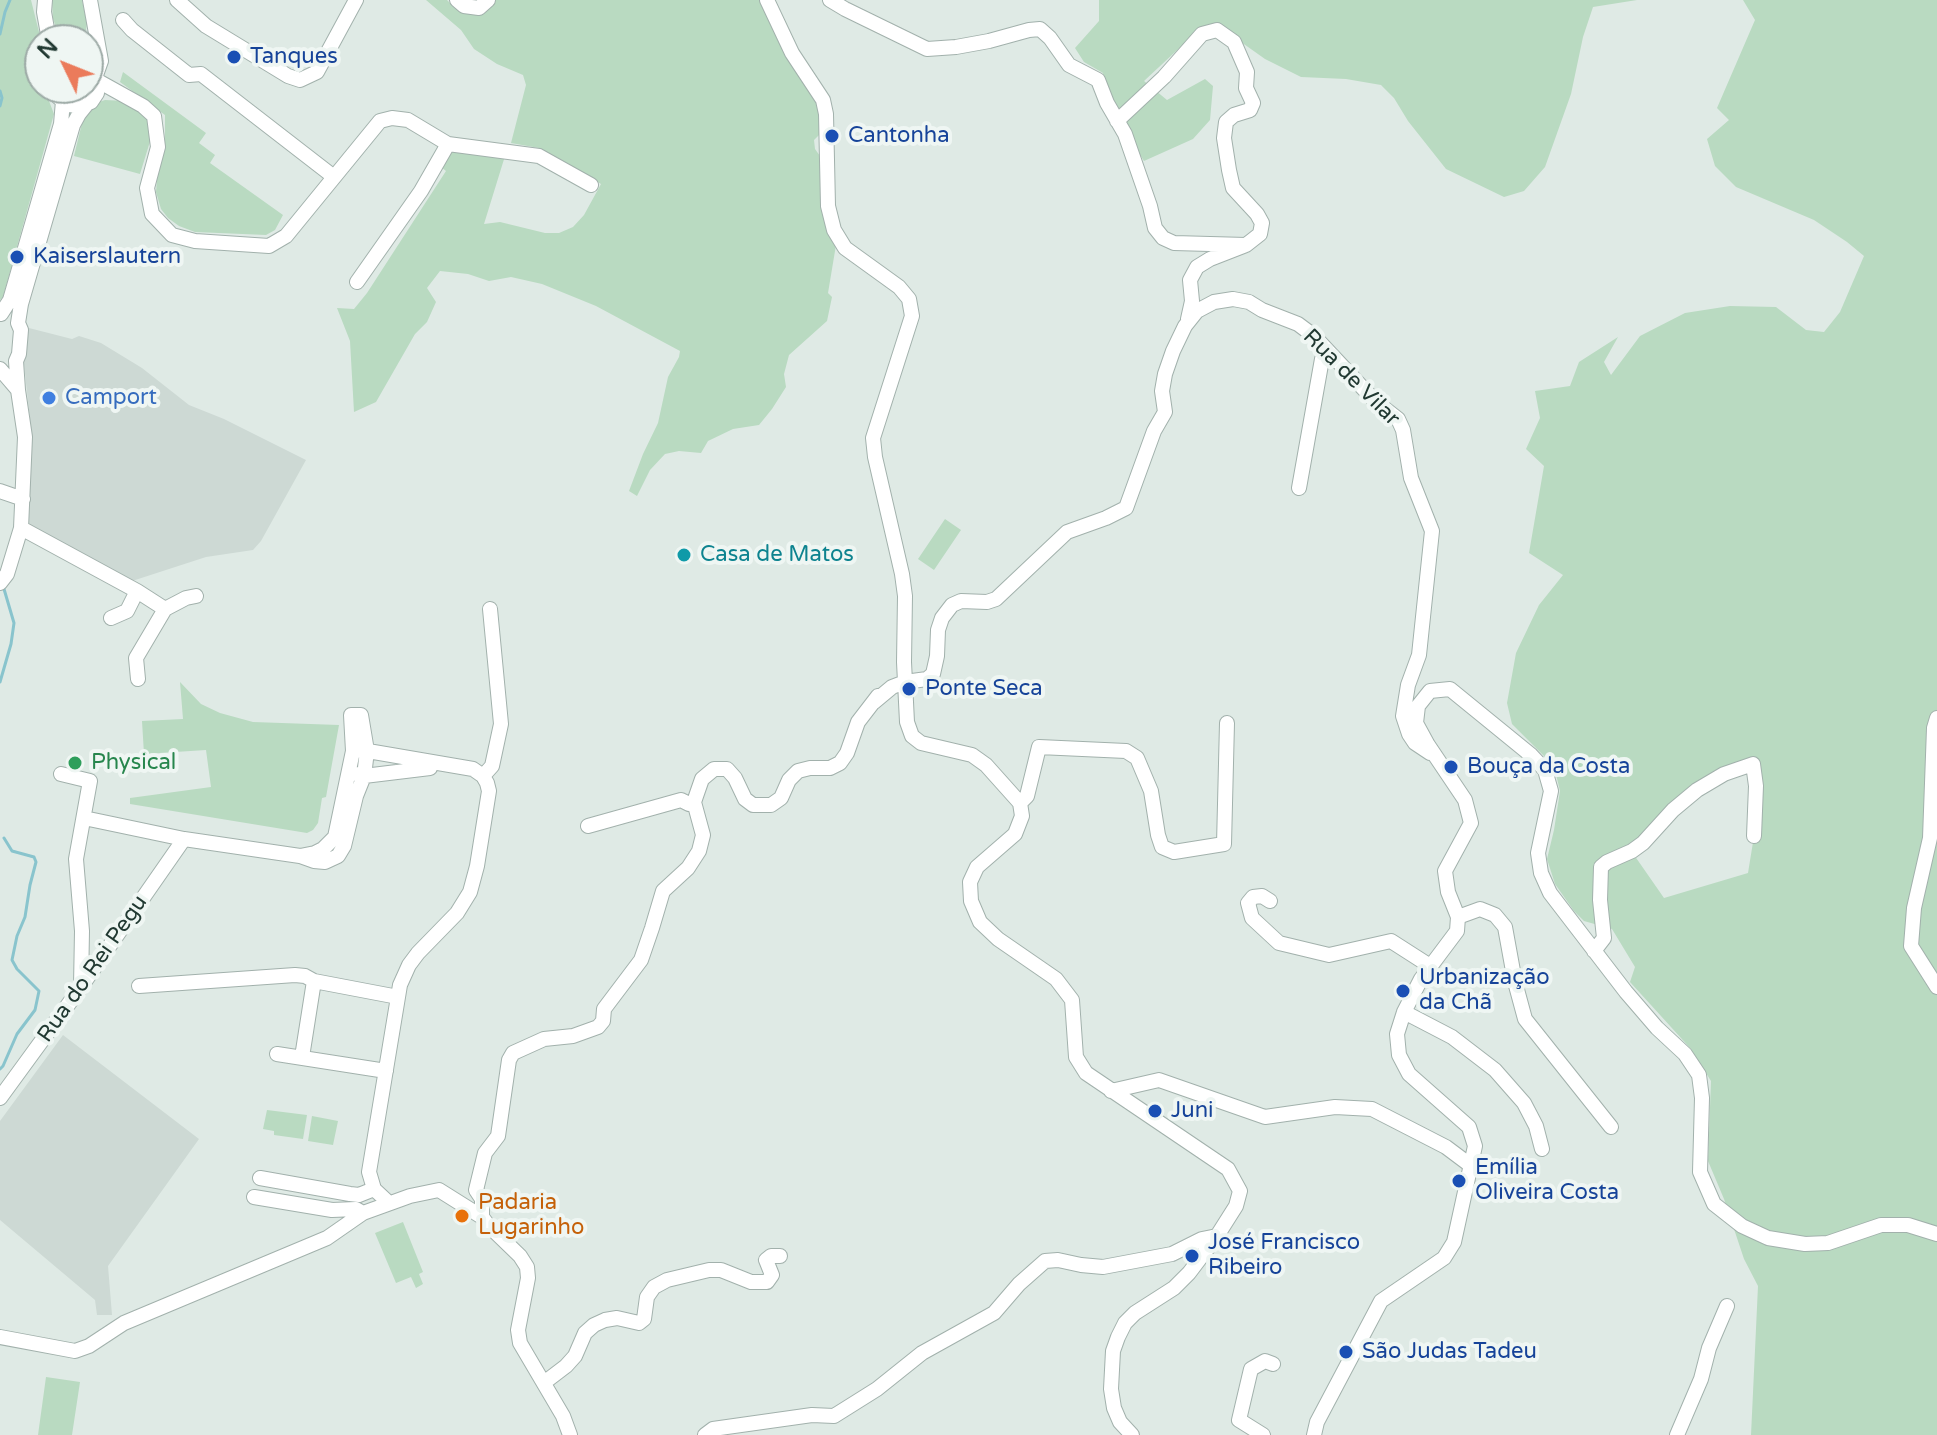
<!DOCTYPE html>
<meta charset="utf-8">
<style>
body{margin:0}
#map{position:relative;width:1937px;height:1435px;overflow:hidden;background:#dfeae5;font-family:"Varela Round",sans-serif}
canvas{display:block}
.north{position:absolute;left:24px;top:24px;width:80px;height:80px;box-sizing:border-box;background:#eff6f3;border:2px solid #9daaa6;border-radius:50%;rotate:313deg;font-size:22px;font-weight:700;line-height:32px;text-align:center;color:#213932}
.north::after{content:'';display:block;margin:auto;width:28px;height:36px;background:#eb7b5b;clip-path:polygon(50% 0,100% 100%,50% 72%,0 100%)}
</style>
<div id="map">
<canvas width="1937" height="1435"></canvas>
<div class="north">N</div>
</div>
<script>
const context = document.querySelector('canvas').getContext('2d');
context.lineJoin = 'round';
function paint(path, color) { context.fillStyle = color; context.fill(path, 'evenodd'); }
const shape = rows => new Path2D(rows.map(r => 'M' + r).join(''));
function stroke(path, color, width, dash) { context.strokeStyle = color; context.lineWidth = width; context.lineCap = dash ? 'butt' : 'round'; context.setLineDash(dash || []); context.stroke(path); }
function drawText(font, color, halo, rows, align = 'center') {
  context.font = font + ' "Varela Round",sans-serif'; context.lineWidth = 8; context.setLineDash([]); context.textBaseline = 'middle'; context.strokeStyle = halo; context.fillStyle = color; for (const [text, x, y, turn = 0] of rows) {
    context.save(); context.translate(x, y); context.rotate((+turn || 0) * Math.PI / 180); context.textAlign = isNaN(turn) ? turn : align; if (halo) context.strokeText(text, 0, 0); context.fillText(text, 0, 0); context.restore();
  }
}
paint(shape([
 [25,327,72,339,79,336,101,343,142,368,189,405,224,419,306,460,261,541,253,550,206,557,129,582,33,531,28,523,32,438,23,355],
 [63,1035,199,1139,108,1266,112,1315,97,1315,95,1300,0,1220,0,1121]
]), '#cdd9d4');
paint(shape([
 [0,0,31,0,41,40,40,88,44,88,54,114,3,297,0,300],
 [52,0,82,0,87,24,84,40,61,40,53,19],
 [426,0,447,0,455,8,471,14,485,13,495,0,762,0,818,104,820,134,814,140,815,149,820,156,836,245,828,293,832,297,827,321,789,355,784,374,786,387,772,409,759,425,733,429,708,441,701,453,679,451,665,454,650,470,637,496,629,491,643,454,658,423,668,377,679,357,680,351,596,306,542,284,511,277,489,281,468,274,440,271,427,288,436,302,427,322,415,334,376,402,354,412,350,341,337,308,354,309,367,293,446,171,441,167,450,151,505,156,484,224,500,222,545,233,559,233,573,227,584,215,601,184,567,163,539,148,511,143,526,85,523,75,497,64,474,49,461,30],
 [1099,0,1637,0,1593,7,1583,37,1571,94,1545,167,1524,191,1504,197,1446,169,1408,121,1394,98,1381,85,1346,79,1301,77,1265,59,1217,25,1203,26,1144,81,1167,100,1205,79,1213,86,1210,120,1193,139,1144,161,1108,106,1103,73,1084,62,1075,48,1099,21],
 [1743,0,1937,0,1937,1435,1751,1435,1758,1286,1744,1259,1724,1199,1708,1161,1711,1081,1691,1049,1630,982,1635,967,1612,929,1584,921,1574,911,1555,884,1547,859,1554,830,1560,791,1554,766,1512,724,1507,703,1516,653,1539,605,1563,575,1529,553,1544,466,1526,449,1540,418,1535,391,1570,386,1579,362,1618,337,1604,362,1611,375,1640,336,1685,313,1730,306,1776,307,1806,330,1824,332,1840,312,1864,256,1847,242,1814,220,1736,187,1715,166,1707,139,1729,120,1717,108,1755,20],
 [1753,765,1754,836,1748,873,1664,898,1632,852,1724,775],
 [123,72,206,133,199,143,215,155,210,163,283,215,275,230,266,235,195,232,179,226,168,218,161,209,156,192,157,179,165,148,165,115,120,82],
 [105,100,125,101,145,113,149,121,152,135,140,174,74,156,83,119,99,102],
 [945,519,961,530,934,570,918,559],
 [180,682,201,704,220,713,253,722,339,725,326,797,322,798,318,823,313,830,307,833,130,804,130,798,211,787,206,750,144,754,142,721,183,719],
 [267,1110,307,1115,303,1139,274,1135,274,1131,263,1129],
 [312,1116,338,1121,333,1145,308,1141],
 [403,1222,423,1272,419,1274,423,1284,416,1288,411,1277,396,1283,375,1233],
 [46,1377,80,1382,72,1435,38,1435]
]), '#b9dac1');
stroke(shape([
 [0,34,5,12,10,0],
 [0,91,2,98,0,106],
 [0,682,11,644,14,623,4,589],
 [0,1069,3,1066,17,1034,35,1010,39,991,17,969,12,960,17,936,25,917,30,885,36,862,34,857,12,851,4,838]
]), '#89c4cd', 3);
const minor = shape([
 [45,0,44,12,49,40],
 [90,0,101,61,96,75],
 [177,0,206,26,288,76,300,80,317,72,356,0],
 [457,0,464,6,479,8,488,0],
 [767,0,792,53,823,100,826,114,828,206,834,230,845,248,899,287,909,299,912,316,873,438,875,457,902,574,905,596,904,662,907,722,912,736,921,743,972,755,986,765,1020,803,1022,816,1015,834,977,867,970,882,971,901,980,922,998,939,1056,979,1072,1000,1076,1057,1086,1073,1228,1169,1240,1191,1236,1206,1217,1236,1189,1273,1174,1288,1135,1313,1125,1323,1118,1337,1113,1351,1111,1389,1114,1408,1120,1422,1132,1435],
 [830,0,845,9,927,49,956,47,989,41,1029,30,1040,29,1050,38,1069,65,1098,80,1107,103,1125,134,1150,206,1155,228,1163,238,1174,243,1246,245],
 [123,20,132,30,189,75,201,74,334,177],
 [98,81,143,106,154,116,158,147,147,188,152,214,172,235,195,241,269,246,286,236,380,121,392,118,408,120,448,144,539,156,591,185],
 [56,88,58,97,68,105,81,106,91,102,97,93,98,81,93,70,88,66],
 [1117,121,1164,77,1202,34,1217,30,1234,42,1247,72,1246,88,1253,103,1250,110,1234,115,1226,122,1224,138,1229,170,1233,188,1257,214,1262,223,1260,234,1246,245,1210,259,1197,267,1190,280,1192,301,1188,319],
 [357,282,421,191,448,144],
 [1,314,10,300,61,124,63,101],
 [0,369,18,390],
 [1299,488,1322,359,1329,352],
 [0,491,23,499],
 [21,528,137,591,127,611,111,618],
 [0,583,7,574,21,528,25,437,18,390,16,361,19,354,21,330,18,323,21,304,73,125,79,114,87,104],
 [137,591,165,609,186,598,196,596],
 [138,679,136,658,165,609],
 [874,702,892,687,905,682,927,679,933,674,937,656,938,630,942,618,952,605,961,601,987,602,996,599,1067,532,1106,518,1126,508,1154,431,1165,412,1162,391,1165,374,1173,351,1185,326,1197,311,1214,302,1233,299,1249,302,1262,310,1298,324,1314,336,1375,401,1398,419,1403,430,1411,478,1432,531,1419,655,1408,685,1403,716,1409,734,1415,743,1430,753],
 [1937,718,1934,728,1930,838,1914,908,1911,946,1937,987],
 [61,774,90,781,76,859,82,931,81,986],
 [356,774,364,776,430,768],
 [483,776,492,766,501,724,490,609],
 [694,802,702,779,714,769,727,769,735,778,745,799,753,805,771,805,781,798,789,780,798,771,810,768,830,768,840,763,847,753,858,722,878,696],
 [1020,803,1027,796,1039,747,1126,751,1137,758,1151,791,1158,835,1162,847,1174,852,1224,844,1227,723],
 [84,818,184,839,300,856,314,861,325,862,338,856,344,846,356,796,364,776,367,751,361,715,351,715,353,751],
 [588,826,681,800,689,804,694,802],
 [300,856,315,853,323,849,335,837,353,751,362,750,473,769,483,776,487,783,489,791,477,866,470,892,457,913,418,953,409,965,400,985,369,1172,374,1189,389,1203],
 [1270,901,1262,896,1253,897,1248,903,1252,918,1279,943,1329,955,1391,941,1430,966],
 [1458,917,1480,909,1495,915,1505,927,1515,982,1525,1019,1611,1127],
 [1594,951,1604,938,1600,900,1601,867,1607,862,1632,851,1643,843,1673,810,1697,790,1724,774,1753,764,1756,786,1754,836],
 [139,986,295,975,305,976,314,981,398,997],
 [1404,1012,1452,1037,1495,1070,1524,1103,1536,1126,1542,1149],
 [277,1054,386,1071],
 [302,1057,314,981],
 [1111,1091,1159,1080,1265,1117,1335,1107,1372,1109,1446,1147,1470,1165],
 [0,1098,81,987,184,839],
 [260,1178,350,1194,359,1195,374,1189],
 [254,1197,332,1210,356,1209,363,1213],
 [482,1217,482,1199,476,1190,485,1153,498,1136,509,1060,513,1053,544,1039,573,1036,598,1027,603,1021,604,1009,641,960,652,928,663,891,688,868,699,851,703,835,694,802],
 [0,1337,75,1351,89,1346,124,1323,327,1238,363,1213,410,1196,439,1190,482,1217,488,1225,520,1256,527,1267,528,1278,518,1330,520,1343,563,1416,570,1435],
 [545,1382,566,1366,575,1356,585,1333,594,1325,605,1320,617,1318,639,1323,644,1319,647,1297,654,1287,667,1280,709,1270,721,1270,751,1282,767,1282,772,1275,766,1260,771,1256,780,1256],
 [705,1435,713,1429,812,1415,834,1416,877,1389,922,1353,994,1313,1019,1284,1045,1261,1058,1260,1081,1265,1103,1267,1172,1254,1202,1239,1217,1236],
 [1263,1435,1239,1420,1251,1369,1265,1361,1273,1364],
 [1314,1435,1317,1422,1381,1301,1444,1258,1454,1242,1475,1146,1469,1127,1409,1074,1399,1055,1397,1034,1404,1012,1421,979,1457,931,1458,917,1448,892,1445,871,1471,823,1465,800,1428,745,1416,723,1418,706,1430,691,1450,689,1531,755,1545,770,1551,791,1538,853,1541,873,1550,893,1626,992,1657,1028,1685,1054,1699,1075,1702,1098,1700,1172,1714,1204,1742,1226,1768,1238,1805,1244,1828,1243,1881,1225,1908,1225,1937,1234],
 [1677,1435,1701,1379,1709,1348,1727,1306]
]);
stroke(minor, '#a2b1ac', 16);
stroke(minor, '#fff', 14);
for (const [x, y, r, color] of [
 [234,57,8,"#1a4fb4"],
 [832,136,8,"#1a4fb4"],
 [17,257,8,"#1a4fb4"],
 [49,398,8,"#3f7fe0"],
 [684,555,8,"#0f9aa8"],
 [909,689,8,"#1a4fb4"],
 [75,763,8,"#2e9e5b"],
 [1451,767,8,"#1a4fb4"],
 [1403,991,8,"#1a4fb4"],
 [1155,1111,8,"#1a4fb4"],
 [1459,1181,8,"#1a4fb4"],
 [462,1216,8,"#e8710a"],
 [1192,1256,8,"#1a4fb4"],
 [1346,1352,8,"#1a4fb4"]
]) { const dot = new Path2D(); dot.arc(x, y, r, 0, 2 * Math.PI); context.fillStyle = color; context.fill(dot); stroke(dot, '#eff6f3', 3); }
drawText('22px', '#164399', '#eff6f3', [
 ["Tanques",250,57],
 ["Cantonha",848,136],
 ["Kaiserslautern",33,257],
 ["Ponte Seca",925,689],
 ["Bouça da Costa",1467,767],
 ["Urbanização",1419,978],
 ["da Chã",1419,1003],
 ["Juni",1171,1111],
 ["Emília",1475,1168],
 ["Oliveira Costa",1475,1193],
 ["José Francisco",1208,1243],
 ["Ribeiro",1208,1268],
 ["São Judas Tadeu",1362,1352]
], 'left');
drawText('22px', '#213932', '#eff6f3', [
 ["Rua de Vilar",1351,378,45],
 ["Rua do Rei Pegu",93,969,-55]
]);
drawText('22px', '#366cbe', '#eff6f3', [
 ["Camport",65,398]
], 'left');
drawText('22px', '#0d838f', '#eff6f3', [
 ["Casa de Matos",700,555]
], 'left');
drawText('22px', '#27864d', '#eff6f3', [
 ["Physical",91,763]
], 'left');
drawText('22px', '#c56008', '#eff6f3', [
 ["Padaria",478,1203],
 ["Lugarinho",478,1228]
], 'left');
</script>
